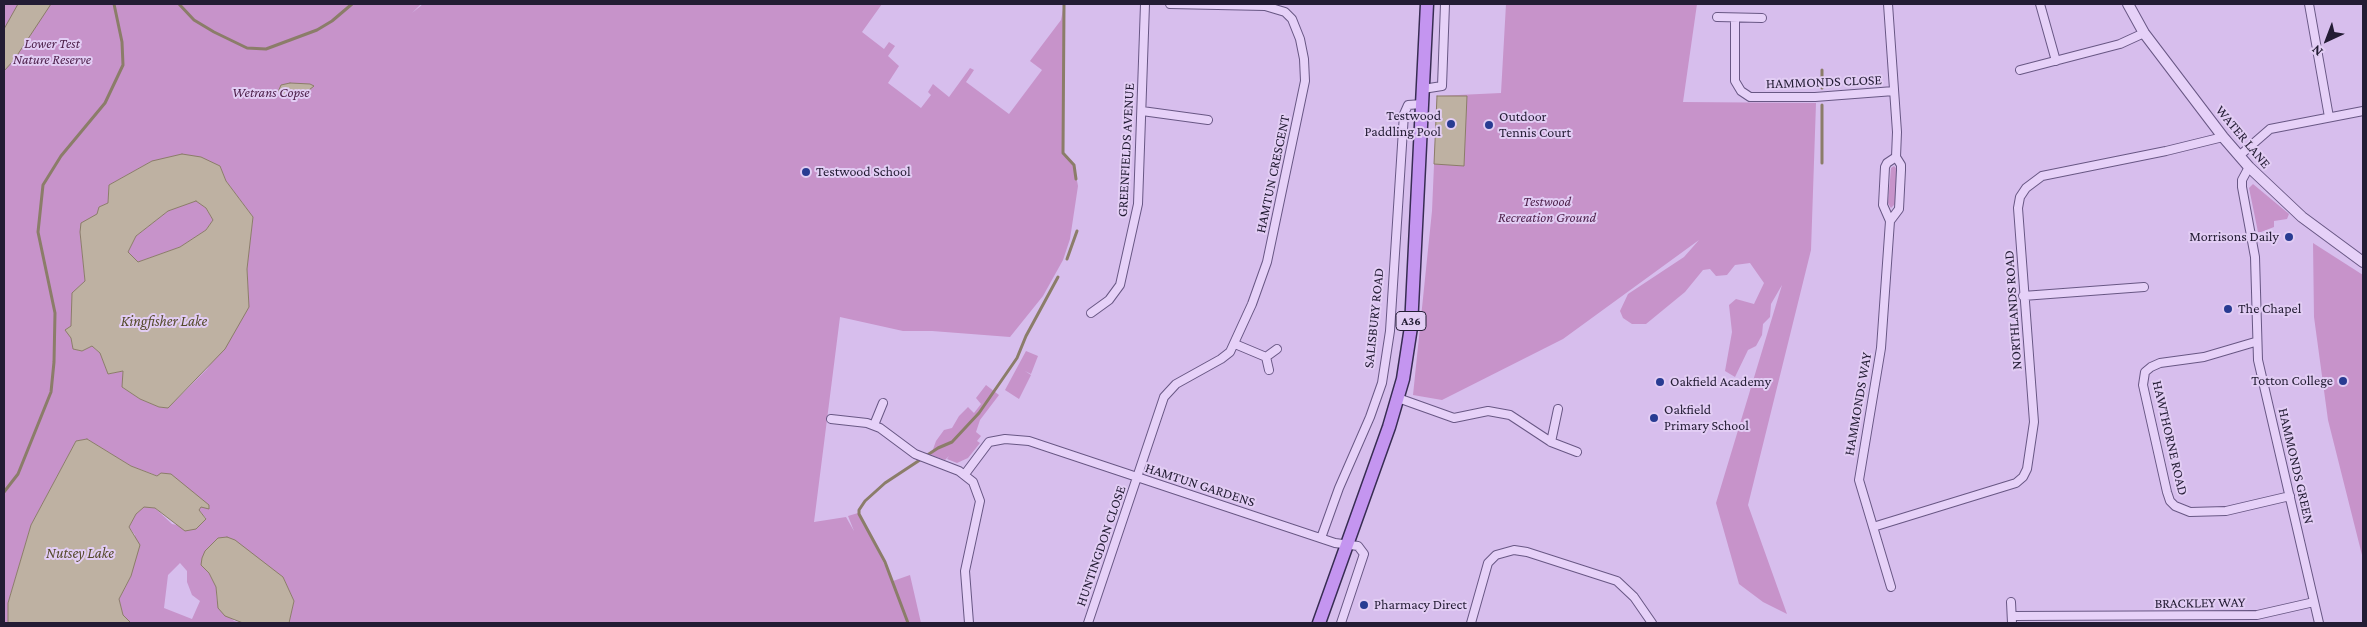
<!DOCTYPE html>
<style>
body{margin:0}
#map{position:relative;width:2367px;height:627px;overflow:hidden;background:#d7beed;font-family:"Crimson Pro",serif}
canvas{display:block}
.frame{position:absolute;inset:0;border:5px solid #231c34;pointer-events:none}
.north{position:absolute;left:2302px;top:15px;width:50px;height:50px;-webkit-text-stroke:4px #e2cdf4;paint-order:stroke;rotate:223deg;font-size:14px;font-weight:700;line-height:20px;text-align:center;color:#231c34}
.north::after{content:'';display:block;margin:auto;width:18px;height:22px;background:#231c34;clip-path:polygon(50% 0,100% 100%,50% 72%,0 100%)}
</style>
<div id="map">
<canvas width="2367" height="627"></canvas>
<div class="frame"></div>
<div class="north">N</div>
</div>
<script>
const context = document.querySelector('canvas').getContext('2d');
context.lineJoin = 'round';
function paint(path, color) { context.fillStyle = color; context.fill(path, 'evenodd'); }
const shape = rows => new Path2D(rows.map(r => 'M' + r).join(''));
function stroke(path, color, width, dash) { context.strokeStyle = color; context.lineWidth = width; context.lineCap = dash ? 'butt' : 'round'; context.setLineDash(dash || []); context.stroke(path); }
function drawText(font, color, halo, rows, align = 'center') {
  context.font = font + ' "Crimson Pro",serif'; context.lineWidth = 4; context.setLineDash([]); context.textBaseline = 'middle'; context.strokeStyle = halo; context.fillStyle = color; for (const [text, x, y, turn = 0] of rows) {
    context.save(); context.translate(x, y); context.rotate((+turn || 0) * Math.PI / 180); context.textAlign = isNaN(turn) ? turn : align; if (halo) context.strokeText(text, 0, 0); context.fillText(text, 0, 0); context.restore();
  }
}
paint(shape([
 [4,4,421,4,412,13,423,4,882,4,862,32,884,49,889,42,895,46,888,56,899,66,888,83,921,108,931,95,928,92,933,84,949,97,970,68,974,70,966,82,1009,114,1042,70,1030,61,1061,20,1064,4,1063,152,1074,165,1078,186,1070,239,1063,260,1043,296,1010,337,932,331,903,331,840,317,814,522,846,517,854,531,848,516,858,513,893,581,910,575,921,623,289,623,294,601,283,577,201,565,209,573,216,587,217,601,234,621,243,623,131,623,123,615,119,599,131,576,135,535,129,527,136,514,144,506,155,508,172,524,196,529,206,518,199,510,201,507,158,476,131,466,87,439,76,441,31,525,8,603,8,623,4,623],
 [152,161,220,166,226,181,253,217,247,269,249,307,207,369,168,408,159,407,140,399,122,387,123,371,108,374,100,353,92,346,82,351,73,349,71,338,72,294,85,281,80,232,97,214,99,207,108,203,109,185],
 [180,563,187,571,187,582,192,595,200,601,192,619,164,608,168,575],
 [1506,4,1697,4,1683,102,1816,103,1811,250,1748,505,1787,614,1763,602,1739,584,1716,503,1782,285,1771,304,1770,317,1763,324,1762,335,1756,346,1748,350,1735,377,1725,371,1732,332,1729,305,1736,299,1754,304,1764,283,1750,263,1735,265,1727,275,1716,276,1710,269,1703,270,1685,292,1646,324,1632,324,1623,318,1620,311,1628,294,1684,257,1699,240,1563,339,1442,400,1413,395,1432,211,1437,96,1501,93],
 [1894,166,1897,169,1895,204,1891,208,1888,203,1891,168],
 [2253,184,2289,214,2287,219,2274,221,2274,227,2261,232,2258,232,2249,188],
 [196,200,206,208,213,220,206,230,180,247,138,262,128,252,136,236,168,211],
 [2313,243,2363,275,2363,559,2328,420,2314,317],
 [1026,351,1038,356,1031,374,1025,371,1031,375,1019,399,1005,390],
 [986,385,999,395,980,420,976,432,981,436,977,441,980,443,968,458,957,463,947,459,949,456,945,460,931,455,936,441,944,430,952,428,959,416,968,407,974,413,981,404,976,398]
]), '#c793ca');
const water = shape([
 [18,4,51,4,14,60,4,71,4,29,18,4],
 [290,83,310,84,314,86,309,90,292,95,283,96,278,92,281,85,290,83],
 [1437,96,1467,96,1464,166,1434,164,1437,96],
 [182,154,201,157,220,166,226,181,253,217,247,269,249,307,225,349,168,408,159,407,140,399,122,387,123,371,108,374,100,353,92,346,82,351,73,349,71,338,65,330,71,326,72,293,85,281,80,232,81,223,97,214,99,207,108,203,109,185,152,161,182,154],
 [196,201,206,208,213,220,206,230,180,247,138,262,128,252,136,236,168,211,196,201],
 [87,439,131,466,157,476,161,473,171,474,209,505,209,509,201,507,199,510,206,519,196,529,185,531,155,508,144,507,136,514,129,527,140,545,131,576,119,599,123,615,131,623,8,623,8,603,31,525,76,441,87,439],
 [227,537,235,540,283,577,294,601,289,623,243,623,225,616,218,608,216,587,209,573,201,565,202,558,205,551,218,538,227,537]
]);
paint(water, '#beb1a2');
stroke(water, '#8b7d69', 1);
stroke(shape([
 [179,4,194,20,214,32,247,48,266,49,317,30,332,21,352,4],
 [1064,4,1063,153,1074,165,1076,179],
 [1822,70,1822,88],
 [1822,105,1822,163],
 [1067,259,1077,231],
 [4,492,18,474,51,392,54,362,55,313,38,232,43,185,61,156,105,103,123,65,122,42,114,4],
 [908,623,885,562,859,514,859,510,865,501,885,483,938,448,952,442,979,413,1017,358,1026,336,1058,277]
]), '#8b7d69', 3);
const minor = shape([
 [1888,4,1897,132,1896,157,1901,165,1901,170,1899,209,1890,221],
 [2040,4,2056,61],
 [2309,4,2329,117],
 [1717,17,1762,18],
 [1735,18,1735,81,1741,91,1750,97,1815,97,1894,91],
 [2020,70,2120,44,2144,33],
 [1423,89,1442,86,1445,4],
 [1142,111,1208,120],
 [2239,156,2270,129,2363,111],
 [2249,167,2242,180,2242,187,2255,257,2258,360,2319,623],
 [2023,296,2144,287],
 [1091,313,1109,300,1120,285,1138,204,1145,4],
 [2255,342,2204,357,2160,363,2151,367,2145,372,2143,385,2167,492,2170,501,2175,506,2190,512,2226,511,2290,496],
 [1235,344,1266,357,1277,349],
 [1266,357,1269,370],
 [1398,398,1454,418,1488,411,1510,415,1551,442,1577,452],
 [831,419,867,423,880,428,915,454,959,471,973,482,980,501,965,571,969,623],
 [874,425,883,403],
 [1551,442,1558,409],
 [965,474,989,442,1005,439,1029,441,1335,543,1358,546,1364,554,1341,623],
 [1873,527,2016,483,2023,477,2027,469,2034,422,2018,208,2020,197,2026,188,2042,176,2166,151,2223,137],
 [1321,538,1339,488,1370,417,1382,383,1390,331,1404,114,1408,105,1422,104],
 [1891,587,1859,480,1881,348,1890,221,1883,205,1885,167,1887,163,1896,157],
 [2011,602,2012,623],
 [2012,616,2257,615,2314,602],
 [1088,623,1164,397,1176,384,1221,359,1230,352,1252,304,1267,262,1305,81,1304,59,1300,39,1292,19,1285,12,1265,6,1170,4],
 [1471,623,1488,563,1496,555,1514,550,1527,552,1617,581,1634,597,1652,623]
]);
const tertiary = shape([
 [2128,4,2144,33,2223,137,2249,167,2302,217,2363,262]
]);
const primary = shape([
 [1319,623,1389,427,1403,379,1411,327,1427,4]
]);
stroke(minor, '#685784', 10);
stroke(tertiary, '#685784', 12);
stroke(primary, '#372c52', 15);
stroke(minor, '#e6d1f8', 8);
stroke(tertiary, '#e6d1f8', 10);
stroke(primary, '#c495f0', 12);
for (const [x, y, r, color] of [
 [1451,124,5,"#283b92"],
 [1489,125,5,"#283b92"],
 [806,172,5,"#283b92"],
 [2289,237,5,"#283b92"],
 [2228,309,5,"#283b92"],
 [2343,381,5,"#283b92"],
 [1660,382,5,"#283b92"],
 [1654,418,5,"#283b92"],
 [1364,605,5,"#283b92"]
]) { const dot = new Path2D(); dot.arc(x, y, r, 0, 2 * Math.PI); context.fillStyle = color; context.fill(dot); stroke(dot, '#e2cdf4', 2); }
for (const [x, y, w] of [
 [1411,321,30]
]) { const box = new Path2D(); box.roundRect(x - w / 2, y - 9.5, w, 19, 4); context.fillStyle = '#e2cdf4'; context.fill(box); stroke(box, '#231c34', 1); }
drawText('bold 12px', '#231c34', null, [
 ["A36",1411,321]
]);
drawText('italic 14px', '#50234d', '#e2cdf4', [
 ["Lower Test",52,44],
 ["Nature Reserve",52,60],
 ["Wetrans Copse",271,93],
 ["Testwood",1547,202],
 ["Recreation Ground",1547,218]
]);
drawText('14px', '#231c34', '#e2cdf4', [
 ["HAMMONDS CLOSE",1824,82,-2],
 ["WATER LANE",2243,137,50],
 ["GREENFIELDS AVENUE",1126,150,-87],
 ["HAMTUN CRESCENT",1273,174,-78],
 ["NORTHLANDS ROAD",2013,310,-94],
 ["SALISBURY ROAD",1374,318,-84],
 ["HAMMONDS WAY",1858,404,-80],
 ["HAWTHORNE ROAD",2170,438,77],
 ["HAMMONDS GREEN",2296,466,77],
 ["HAMTUN GARDENS",1200,485,18],
 ["HUNTINGDON CLOSE",1101,546,-71],
 ["BRACKLEY WAY",2200,603,-1]
]);
drawText('14px', '#231c34', '#e2cdf4', [
 ["Testwood",1441,116,"right"],
 ["Paddling Pool",1441,132,"right"],
 ["Outdoor",1499,117],
 ["Tennis Court",1499,133],
 ["Testwood School",816,172],
 ["Morrisons Daily",2279,237,"right"],
 ["The Chapel",2238,309],
 ["Totton College",2333,381,"right"],
 ["Oakfield Academy",1670,382],
 ["Oakfield",1664,410],
 ["Primary School",1664,426],
 ["Pharmacy Direct",1374,605]
], 'left');
drawText('italic 15px', '#544a2b', '#e2cdf4', [
 ["Kingfisher Lake",164,321],
 ["Nutsey Lake",80,553]
]);
</script>
